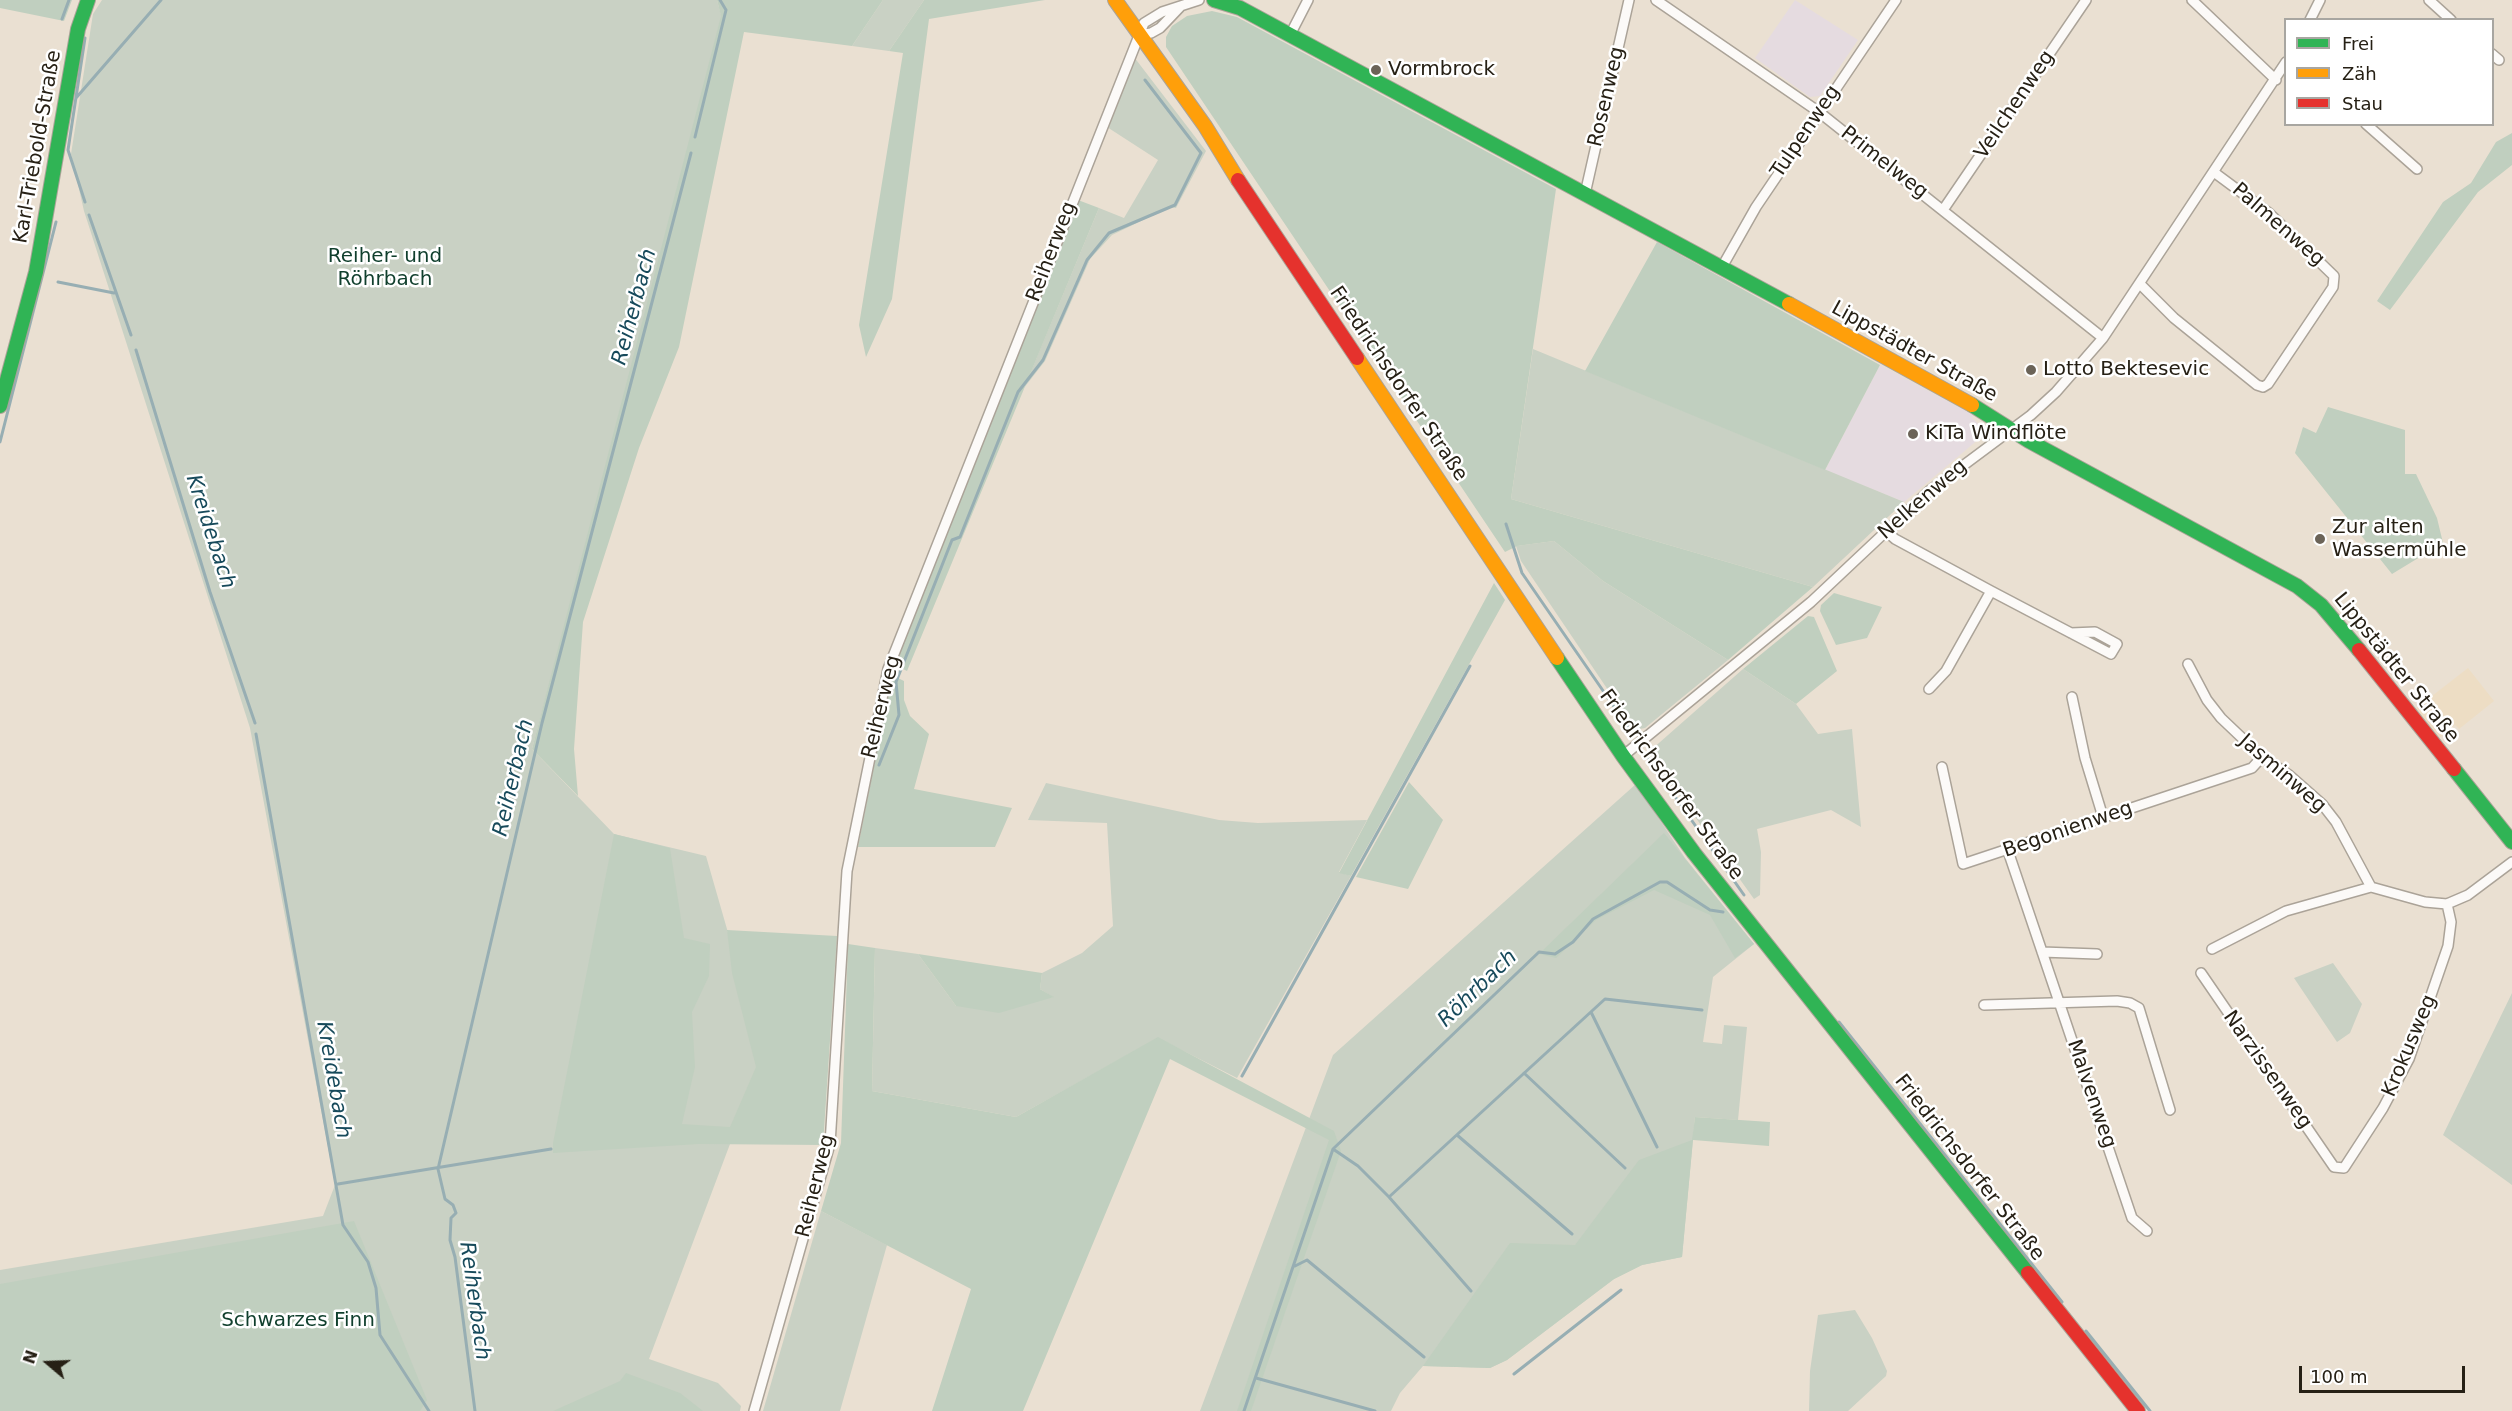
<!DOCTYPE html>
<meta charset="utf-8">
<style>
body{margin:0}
#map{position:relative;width:2512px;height:1411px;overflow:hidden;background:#eae0d2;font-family:"DejaVu Sans",sans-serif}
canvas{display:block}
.legend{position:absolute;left:2284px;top:18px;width:210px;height:108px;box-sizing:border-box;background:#fff;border:2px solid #a8a6a1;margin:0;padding:8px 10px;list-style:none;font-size:18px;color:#262015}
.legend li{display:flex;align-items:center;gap:12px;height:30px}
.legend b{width:30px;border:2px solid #a8a6a1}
.north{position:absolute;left:18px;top:1333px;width:60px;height:60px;-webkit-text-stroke:4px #fff;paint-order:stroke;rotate:289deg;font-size:16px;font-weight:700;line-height:24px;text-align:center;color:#262015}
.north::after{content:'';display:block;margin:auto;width:21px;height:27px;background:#262015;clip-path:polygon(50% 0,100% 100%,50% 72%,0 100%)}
.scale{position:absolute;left:2299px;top:1366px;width:166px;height:27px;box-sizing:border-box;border:3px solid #262015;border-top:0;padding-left:8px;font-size:18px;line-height:21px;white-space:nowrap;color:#262015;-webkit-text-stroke:4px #fff;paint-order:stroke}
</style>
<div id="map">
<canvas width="2512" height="1411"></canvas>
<ul class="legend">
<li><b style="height:8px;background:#30b455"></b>Frei</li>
<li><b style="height:8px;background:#ff9f0a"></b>Zäh</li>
<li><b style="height:8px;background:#e5322d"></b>Stau</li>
</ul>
<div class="north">N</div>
<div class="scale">100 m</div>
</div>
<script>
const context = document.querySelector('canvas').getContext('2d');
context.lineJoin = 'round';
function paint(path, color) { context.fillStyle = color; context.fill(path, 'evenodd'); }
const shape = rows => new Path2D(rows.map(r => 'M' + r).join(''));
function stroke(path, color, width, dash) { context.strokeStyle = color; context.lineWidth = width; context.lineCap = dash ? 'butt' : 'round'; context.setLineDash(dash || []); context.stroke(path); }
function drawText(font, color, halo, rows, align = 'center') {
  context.font = font + ' "DejaVu Sans",sans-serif'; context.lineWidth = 5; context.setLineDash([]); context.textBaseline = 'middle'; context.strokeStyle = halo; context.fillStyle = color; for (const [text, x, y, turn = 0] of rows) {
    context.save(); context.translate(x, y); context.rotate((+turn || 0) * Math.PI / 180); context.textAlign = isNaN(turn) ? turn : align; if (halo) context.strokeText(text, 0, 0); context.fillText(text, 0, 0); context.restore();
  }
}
paint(shape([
 [2468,668,2494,701,2459,729,2455,725,2437,740,2414,710]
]), '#edddc4');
paint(shape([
 [1795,0,1858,40,1820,96,1810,97,1755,58],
 [1880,365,1973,415,1972,418,1984,429,1980,438,1904,502,1825,470]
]), '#e5dbe0');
paint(shape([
 [102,0,717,0,725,29,532,749,614,834,706,856,758,1037,761,1063,726,1144,730,1144,649,1359,718,1383,741,1406,740,1411,0,1411,0,1270,323,1216,335,1185,250,728,84,211,71,154,93,14],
 [883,0,924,0,889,51,852,46],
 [1134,57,1206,151,1176,208,1170,207,1112,235,1090,259,1045,361,1024,388,1099,208,1124,218,1158,160,1107,127],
 [1533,349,1904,502,1813,587,1511,499],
 [1554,541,1603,581,1728,660,1645,728,1635,730,1521,561,1516,546],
 [1743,669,1796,704,1818,734,1852,729,1861,827,1831,810,1757,829,1761,852,1760,895,1754,899,1650,754,1651,750],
 [1046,783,1219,820,1258,823,1367,820,1339,872,1351,876,1237,1078,1158,1038,1016,1117,872,1091,875,948,918,954,956,1006,1053,997,1040,989,1042,973,1082,953,1113,926,1107,823,1028,820],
 [1636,784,1685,858,1754,944,1713,977,1703,1042,1722,1044,1724,1025,1747,1027,1738,1120,1695,1117,1682,1257,1642,1265,1614,1279,1507,1360,1490,1368,1423,1366,1400,1393,1391,1411,1200,1411,1333,1055],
 [2333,963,2362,1004,2350,1033,2337,1042,2294,978],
 [2512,993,2512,1185,2443,1135],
 [821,1211,887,1245,840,1411,763,1411],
 [1855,1310,1872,1338,1887,1371,1886,1376,1848,1411,1809,1411,1810,1371,1818,1315]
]), '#c9d1c4');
paint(shape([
 [0,0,72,0,64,21,0,8],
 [717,0,883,0,852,46,744,32,679,347,639,448,583,622,574,749,578,796,532,749,721,16],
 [924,0,1045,0,929,19,892,299,866,357,859,325,903,53,889,51],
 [1212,11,1237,17,1556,189,1511,499,1813,587,1728,660,1603,581,1554,541,1517,546,1505,552,1166,47,1166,37,1172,26,1187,16],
 [2512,133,2512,165,2478,192,2390,310,2377,301,2443,202,2471,183,2496,142],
 [1078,200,1099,208,907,671,895,665],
 [1657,242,1880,365,1825,470,1585,371],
 [2328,407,2405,430,2405,474,2416,474,2437,518,2443,543,2392,574,2295,453,2303,427,2316,433],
 [1494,583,1505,600,1351,876,1339,873],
 [1834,593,1882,607,1867,638,1836,645,1820,611,1821,605],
 [1808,616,1814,617,1837,671,1796,704,1743,669],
 [892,675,904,681,904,700,910,716,929,734,914,789,1012,808,995,847,858,847],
 [1409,782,1443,820,1408,889,1356,877],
 [1664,833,1754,944,1735,958,1710,915,1654,890,1596,920,1556,958,1539,954],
 [614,834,670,848,684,938,710,944,709,976,692,1012,695,1067,682,1124,730,1127,756,1067,732,973,727,930,837,936,823,1145,699,1144,553,1153,553,1143],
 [848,944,875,948,872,1091,1016,1117,1158,1037,1334,1131,1341,1151,1251,1411,1237,1411,1329,1140,1170,1059,1023,1411,932,1411,971,1289,821,1211,841,1143],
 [918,954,1042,973,1040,989,1054,997,999,1013,956,1006],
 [1695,1117,1770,1122,1769,1146,1693,1140,1682,1257,1642,1265,1614,1279,1507,1360,1490,1368,1423,1366,1510,1243,1575,1245,1639,1160,1692,1140],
 [354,1221,427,1400,420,1411,0,1411,0,1284],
 [626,1373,680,1393,703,1411,553,1411,620,1381]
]), '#c0cfbf');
stroke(shape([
 [62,19,69,0],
 [76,98,161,0],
 [695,137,726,10,720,0],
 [85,202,68,150,85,38],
 [89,215,131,335],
 [58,282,114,293],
 [136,350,210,592,255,723],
 [0,442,56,222],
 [1506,524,1522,573,1628,727],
 [256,734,343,1225,368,1262,376,1288,380,1335,429,1411],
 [1648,758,1744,895],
 [879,765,899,715,896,682,952,540,960,537,1018,392,1043,360,1087,260,1109,233,1175,205,1201,153,1145,80],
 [1591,1012,1657,1147],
 [1839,1022,2062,1302],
 [1524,1073,1625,1168],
 [1242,1076,1470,666],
 [1457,1135,1572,1234],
 [1333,1149,1358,1166,1389,1197,1471,1291],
 [338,1184,551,1149],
 [1389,1197,1605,999,1702,1010],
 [1295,1266,1307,1260,1424,1357],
 [2086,1331,2150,1411],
 [1514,1374,1621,1290],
 [1256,1378,1375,1411],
 [475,1411,455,1257,450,1240,451,1218,456,1213,453,1205,445,1199,438,1169,542,723,691,153],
 [1244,1411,1333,1149,1539,952,1555,954,1573,942,1593,919,1660,882,1667,882,1710,910,1723,912]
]), '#97aeb3', 3);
const street = shape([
 [1656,0,1819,112,2103,338],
 [2192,0,2276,80],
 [2429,0,2451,20],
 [2310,20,2320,0],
 [1139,35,1151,33,1160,28,1180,7],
 [1290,35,1308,0],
 [2492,54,2499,60],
 [2366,124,2417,169],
 [1585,194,1629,0],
 [1943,210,2086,0],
 [1722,267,1756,207,1896,0],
 [2140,284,2174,318,2257,385,2263,387,2268,384,2333,287,2334,276,2269,213,2215,173],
 [1886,531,1895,539,1991,591,2111,654,2117,644,2095,632,2071,633],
 [2188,664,2207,700,2221,718,2262,757,2289,775,2322,804,2336,822,2371,887],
 [1929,689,1946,671,1991,591],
 [2072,697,2085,758,2103,817],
 [1623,756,1811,602,1929,491,2031,415,2056,392,2103,338,2286,62],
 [1942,767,1963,864,2252,768,2262,757],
 [2008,851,2132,1218,2147,1231],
 [2212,949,2286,911,2371,887,2425,902,2447,904,2468,895,2512,862],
 [2042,952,2097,954],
 [2201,973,2334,1167,2344,1168,2383,1108,2409,1059,2448,946,2451,922,2447,904],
 [1984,1005,2117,1001,2130,1003,2139,1008,2170,1110],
 [754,1411,830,1144,847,871,888,669,1144,23,1162,12,1199,0]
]);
const fast = shape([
 [1214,0,1240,8,1789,304],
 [1972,405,2029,441,2297,586,2321,605,2359,650],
 [0,406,36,272,78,29,88,0],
 [1557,658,1623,756,1694,853,2028,1273],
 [2454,769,2512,842]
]);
const slow = shape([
 [1115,0,1205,126,1238,180],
 [1789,304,1972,405],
 [1357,358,1557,658]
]);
const jam = shape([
 [1238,180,1357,358],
 [2359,650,2454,769],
 [2028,1273,2138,1411]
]);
stroke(street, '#aba398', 12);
stroke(fast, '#aba398', 16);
stroke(slow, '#aba398', 16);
stroke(jam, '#aba398', 16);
stroke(street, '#fcfaf8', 9);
stroke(fast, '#30b455', 14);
stroke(slow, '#ff9f0a', 14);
stroke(jam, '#e5322d', 14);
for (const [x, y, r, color] of [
 [1376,70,6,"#6b6357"],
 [2031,370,6,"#6b6357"],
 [1913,434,6,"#6b6357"],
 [2320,539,6,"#6b6357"]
]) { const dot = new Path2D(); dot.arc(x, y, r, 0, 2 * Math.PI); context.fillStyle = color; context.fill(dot); stroke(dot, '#fff', 2); }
drawText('20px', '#262015', '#fff', [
 ["Vormbrock",1388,70],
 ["Lotto Bektesevic",2043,370],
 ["KiTa Windflöte",1925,434],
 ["Zur alten",2332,528],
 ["Wassermühle",2332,551]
], 'left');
drawText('20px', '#262015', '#fff', [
 ["Rosenweg",1607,97,-77],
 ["Veilchenweg",2015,105,-56],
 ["Tulpenweg",1806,132,-56],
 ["Karl-Triebold-Straße",38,147,-80],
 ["Primelweg",1884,163,38],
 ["Palmenweg",2278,225,41],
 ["Reiherweg",1052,252,-69],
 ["Lippstädter Straße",1914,352,29],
 ["Friedrichsdorfer Straße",1398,384,56],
 ["Nelkenweg",1923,500,-41],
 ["Lippstädter Straße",2396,668,51],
 ["Reiherweg",882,707,-76],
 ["Jasminweg",2282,774,41],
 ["Friedrichsdorfer Straße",1671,785,54],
 ["Begonienweg",2068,830,-19],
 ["Krokusweg",2410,1046,-67],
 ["Narzissenweg",2267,1070,55],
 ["Malvenweg",2091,1094,71],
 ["Friedrichsdorfer Straße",1969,1168,52],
 ["Reiherweg",816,1186,-76]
]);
drawText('20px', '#103f2d', '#fff', [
 ["Reiher- und",385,257],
 ["Röhrbach",385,280],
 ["Schwarzes Finn",298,1321]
]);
drawText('italic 21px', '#174a5b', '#fff', [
 ["Reiherbach",635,307,-75],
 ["Kreidebach",210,532,72],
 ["Reiherbach",514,778,-77],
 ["Röhrbach",1478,989,-44],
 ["Kreidebach",333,1080,80],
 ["Reiherbach",474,1301,82]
]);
</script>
